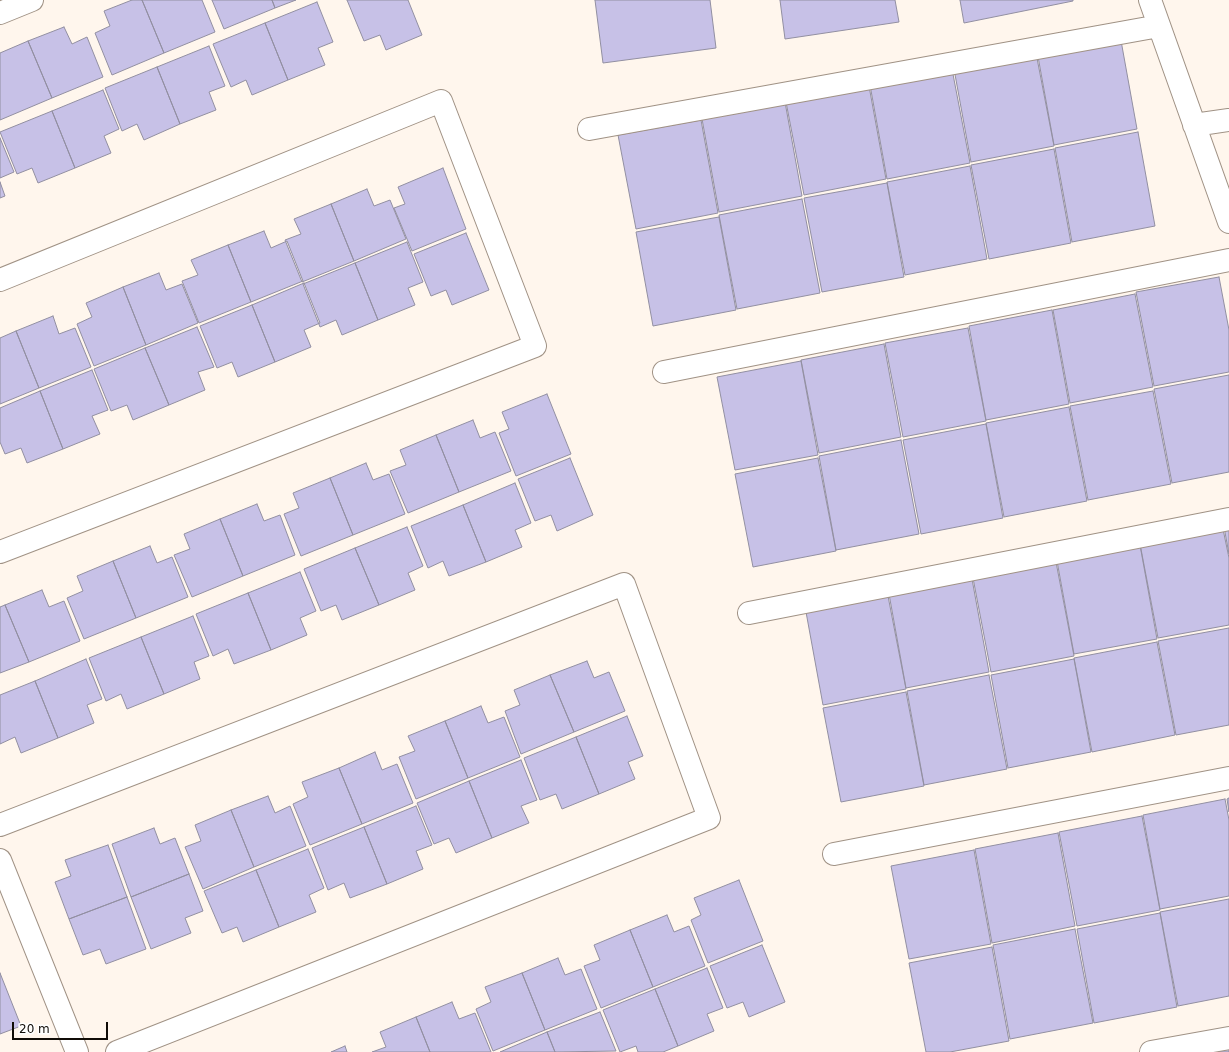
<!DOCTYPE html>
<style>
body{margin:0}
#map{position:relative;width:1229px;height:1052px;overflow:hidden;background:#fff6ed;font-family:"DejaVu Sans",sans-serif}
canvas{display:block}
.scale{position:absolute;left:12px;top:1022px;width:96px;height:18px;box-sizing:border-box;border:2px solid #100c07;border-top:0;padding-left:5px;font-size:12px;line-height:14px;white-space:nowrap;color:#100c07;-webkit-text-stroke:3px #fff;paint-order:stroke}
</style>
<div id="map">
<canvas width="1229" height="1052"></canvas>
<div class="scale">20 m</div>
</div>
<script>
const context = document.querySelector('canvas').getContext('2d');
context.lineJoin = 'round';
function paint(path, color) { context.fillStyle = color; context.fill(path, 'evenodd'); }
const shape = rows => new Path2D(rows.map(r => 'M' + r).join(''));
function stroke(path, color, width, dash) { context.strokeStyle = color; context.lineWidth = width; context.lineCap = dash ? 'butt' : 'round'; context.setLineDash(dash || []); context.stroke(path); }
const building = shape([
 [132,0,142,0,164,53,112,75,95,33,110,26,104,11,132,0],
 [142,0,202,0,215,32,164,53,142,0],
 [212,0,272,0,275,8,224,29,212,0],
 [272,0,296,0,275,8,272,0],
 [347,0,408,0,422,35,386,50,380,35,364,41,347,0],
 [595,0,710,0,716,48,603,63,595,0],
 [780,0,895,0,899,22,785,39,780,0],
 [960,0,1073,0,1073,1,964,23,960,0],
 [317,2,333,42,318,48,325,65,288,80,265,23,317,2],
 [265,23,288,80,252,95,246,80,231,87,213,44,265,23],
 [64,27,72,44,87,37,103,77,52,98,28,41,64,27],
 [1120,35,1137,129,1054,145,1037,51,1120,35],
 [28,41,52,98,0,120,0,53,28,41],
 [209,46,225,86,209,92,216,110,180,124,157,67,209,46],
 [1036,53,1054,146,971,162,954,69,1036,53],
 [157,67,180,124,144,140,137,124,122,131,105,88,157,67],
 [952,69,970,163,887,179,870,85,952,69],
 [869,86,886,179,804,195,786,102,869,86],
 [103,90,119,129,104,136,111,153,75,168,52,111,103,90],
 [785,102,802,196,719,212,702,119,785,102],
 [52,111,75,168,38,183,32,168,17,174,0,132,52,111],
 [701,120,718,213,636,229,618,135,701,120],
 [1138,132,1155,226,1072,242,1055,148,1138,132],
 [0,138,14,172,0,178,0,138],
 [1054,149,1071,243,989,259,971,165,1054,149],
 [970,166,987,259,905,275,887,182,970,166],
 [443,168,466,229,412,251,394,208,405,204,398,187,443,168],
 [0,182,5,196,0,198,0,182],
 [887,183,904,277,822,292,804,198,887,183],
 [367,189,374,206,390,200,406,239,354,261,331,204,367,189],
 [802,199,820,293,737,309,719,215,802,199],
 [331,204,354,261,302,282,285,240,301,234,294,219,331,204],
 [719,217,736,310,653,326,636,232,719,217],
 [264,231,271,248,287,241,303,281,251,302,228,245,264,231],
 [466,233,489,290,452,305,446,290,431,296,414,254,466,233],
 [407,242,423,282,408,288,415,305,378,320,355,263,407,242],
 [228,245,251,302,199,323,182,281,198,275,191,260,228,245],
 [355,263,378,320,342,335,336,320,320,327,303,284,355,263],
 [159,273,166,290,182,284,198,323,146,345,123,287,159,273],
 [1219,277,1229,330,1229,372,1154,386,1136,292,1219,277],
 [304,283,320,323,304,330,311,347,275,362,252,305,304,283],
 [123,287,146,345,94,366,77,324,92,317,86,303,123,287],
 [1135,294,1153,387,1070,403,1053,310,1135,294],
 [252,305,275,362,238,377,232,362,217,368,200,326,252,305],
 [1052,310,1069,404,986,420,969,326,1052,310],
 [53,316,59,334,75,328,91,367,39,388,16,331,53,316],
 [197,327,214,367,198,372,205,390,169,405,145,348,197,327],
 [968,328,986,421,903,437,885,343,968,328],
 [16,331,39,388,0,404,0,338,16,331],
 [884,344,901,437,819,453,801,360,884,344],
 [145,348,169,405,133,420,127,405,111,411,94,369,145,348],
 [801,361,818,455,735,470,717,377,801,361],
 [92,370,108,410,92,416,100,434,63,449,40,391,92,370],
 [1229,375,1229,472,1172,483,1154,389,1229,375],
 [40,391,63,449,27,463,21,448,5,454,0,442,0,408,40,391],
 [1153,391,1171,484,1088,500,1070,406,1153,391],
 [547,394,571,454,516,476,499,433,509,429,502,412,547,394],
 [1069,407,1087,501,1004,517,986,423,1069,407],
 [473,420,480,438,495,432,511,471,459,492,436,435,473,420],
 [986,424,1003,518,921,534,903,440,986,424],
 [436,435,459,492,408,513,390,471,406,465,400,450,436,435],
 [901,440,919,534,836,550,819,456,901,440],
 [570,458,593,515,557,531,551,515,535,521,518,479,570,458],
 [818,458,836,551,753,567,735,474,818,458],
 [366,463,373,480,389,474,405,514,353,535,330,478,366,463],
 [330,478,353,535,301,556,284,514,299,508,293,493,330,478],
 [515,483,531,523,515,530,522,547,486,562,463,505,515,483],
 [257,504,264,521,280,515,295,555,243,576,220,519,257,504],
 [463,505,486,562,449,576,443,561,428,568,411,526,463,505],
 [220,519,243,576,192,597,174,555,190,549,184,534,220,519],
 [1229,526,1229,554,1224,527,1229,526],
 [407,527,423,566,408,573,415,590,379,605,355,548,407,527],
 [1223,529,1229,558,1229,625,1158,638,1140,544,1223,529],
 [1140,545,1157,639,1074,654,1057,561,1140,545],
 [150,546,157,563,172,557,188,597,136,618,113,561,150,546],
 [355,548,379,605,342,620,336,605,321,611,304,569,355,548],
 [113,561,136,618,84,639,67,598,83,591,77,576,113,561],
 [1056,562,1074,656,991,672,973,578,1056,562],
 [300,572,316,611,300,618,307,635,271,650,248,593,300,572],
 [972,579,989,672,906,688,889,594,972,579],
 [42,590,49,607,64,601,80,641,29,662,5,605,42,590],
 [248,593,271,650,234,664,228,649,213,656,196,614,248,593],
 [888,596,906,689,823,705,806,612,888,596],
 [5,605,29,662,0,673,0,607,5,605],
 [193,616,209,656,194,662,200,679,164,694,141,637,193,616],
 [1229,628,1229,725,1176,735,1158,641,1229,628],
 [141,637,164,694,127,709,121,694,106,701,89,658,141,637],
 [1157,642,1175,735,1092,752,1074,658,1157,642],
 [86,659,102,699,87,705,94,723,58,738,35,681,86,659],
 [1074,659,1091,752,1008,768,991,675,1074,659],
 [587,661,594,678,609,672,625,711,574,732,550,675,587,661],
 [550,675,574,732,521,754,505,711,520,705,514,690,550,675],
 [989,675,1007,769,924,785,907,691,989,675],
 [35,681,58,738,21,753,15,737,0,744,0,695,35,681],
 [906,692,924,786,841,802,823,708,906,692],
 [481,706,488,723,504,717,520,757,468,778,445,721,481,706],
 [627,716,643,756,628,762,635,779,599,794,576,737,627,716],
 [445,721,468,778,416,799,399,757,415,751,408,736,445,721],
 [576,737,599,794,562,809,556,794,540,800,524,758,576,737],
 [375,752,382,770,397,764,413,803,362,824,339,768,375,752],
 [521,760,537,800,521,806,529,823,492,838,469,781,521,760],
 [339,768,362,824,310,845,293,804,308,797,302,782,339,768],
 [469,781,492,838,456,853,449,838,434,844,417,803,469,781],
 [268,796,275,813,290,806,306,846,254,867,231,810,268,796],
 [1229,798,1229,812,1227,799,1229,798],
 [1225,799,1229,820,1229,896,1160,909,1143,815,1225,799],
 [416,806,432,845,416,851,423,869,387,884,364,827,416,806],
 [231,810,254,867,203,889,185,847,201,841,195,825,231,810],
 [1142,816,1160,910,1077,926,1059,832,1142,816],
 [364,827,387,884,350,898,344,883,328,890,312,848,364,827],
 [154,828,160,844,175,838,189,874,131,897,112,844,154,828],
 [1058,833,1075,926,992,943,975,849,1058,833],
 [108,845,127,897,69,919,55,882,71,876,65,860,108,845],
 [308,849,324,888,309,895,316,912,279,927,256,870,308,849],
 [974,850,991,944,909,959,891,866,974,850],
 [256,870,279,927,243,942,237,927,222,933,204,891,256,870],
 [189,874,203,911,185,918,191,933,151,949,131,897,189,874],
 [739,880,763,941,708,963,691,920,701,915,694,898,739,880],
 [127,897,146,949,106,964,100,949,83,955,69,919,127,897],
 [1229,899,1229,996,1178,1006,1160,912,1229,899],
 [1160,913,1177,1007,1094,1023,1077,929,1160,913],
 [667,915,674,932,689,926,705,966,653,987,630,930,667,915],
 [1075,929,1093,1023,1010,1039,993,945,1075,929],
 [630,930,653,987,601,1008,584,966,600,960,594,945,630,930],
 [762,945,785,1002,749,1017,743,1002,727,1008,710,966,762,945],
 [992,947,1009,1041,950,1052,926,1052,909,963,992,947],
 [558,958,565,975,581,969,597,1009,545,1030,522,973,558,958],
 [707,968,723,1008,707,1014,714,1031,678,1046,655,989,707,968],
 [0,973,21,1026,0,1034,0,973],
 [522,973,545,1030,493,1051,476,1009,491,1002,485,987,522,973],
 [655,989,678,1046,663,1052,638,1052,636,1046,620,1052,603,1010,655,989],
 [452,1002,459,1019,475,1013,491,1052,430,1052,416,1017,452,1002],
 [600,1012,616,1051,555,1052,547,1032,600,1012],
 [416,1017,430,1052,372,1052,386,1047,380,1032,416,1017],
 [547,1032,555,1052,500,1052,547,1032],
 [345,1046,347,1052,331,1052,345,1046],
 [1229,1048,1229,1052,1211,1052,1229,1048]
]);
paint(building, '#c7c1e7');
stroke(building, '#928fa1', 1);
const minor = shape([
 [1150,0,1229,222],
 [0,13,32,0],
 [1194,125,1229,120],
 [589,129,1159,26],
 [0,280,441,101,535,346,0,552],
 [664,372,1229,260],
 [749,613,1229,519],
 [0,825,624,584,709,818,117,1052],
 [834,854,1229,778],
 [0,860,77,1052],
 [1151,1052,1229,1038]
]);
stroke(minor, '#a09285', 24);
stroke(minor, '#fff', 22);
</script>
